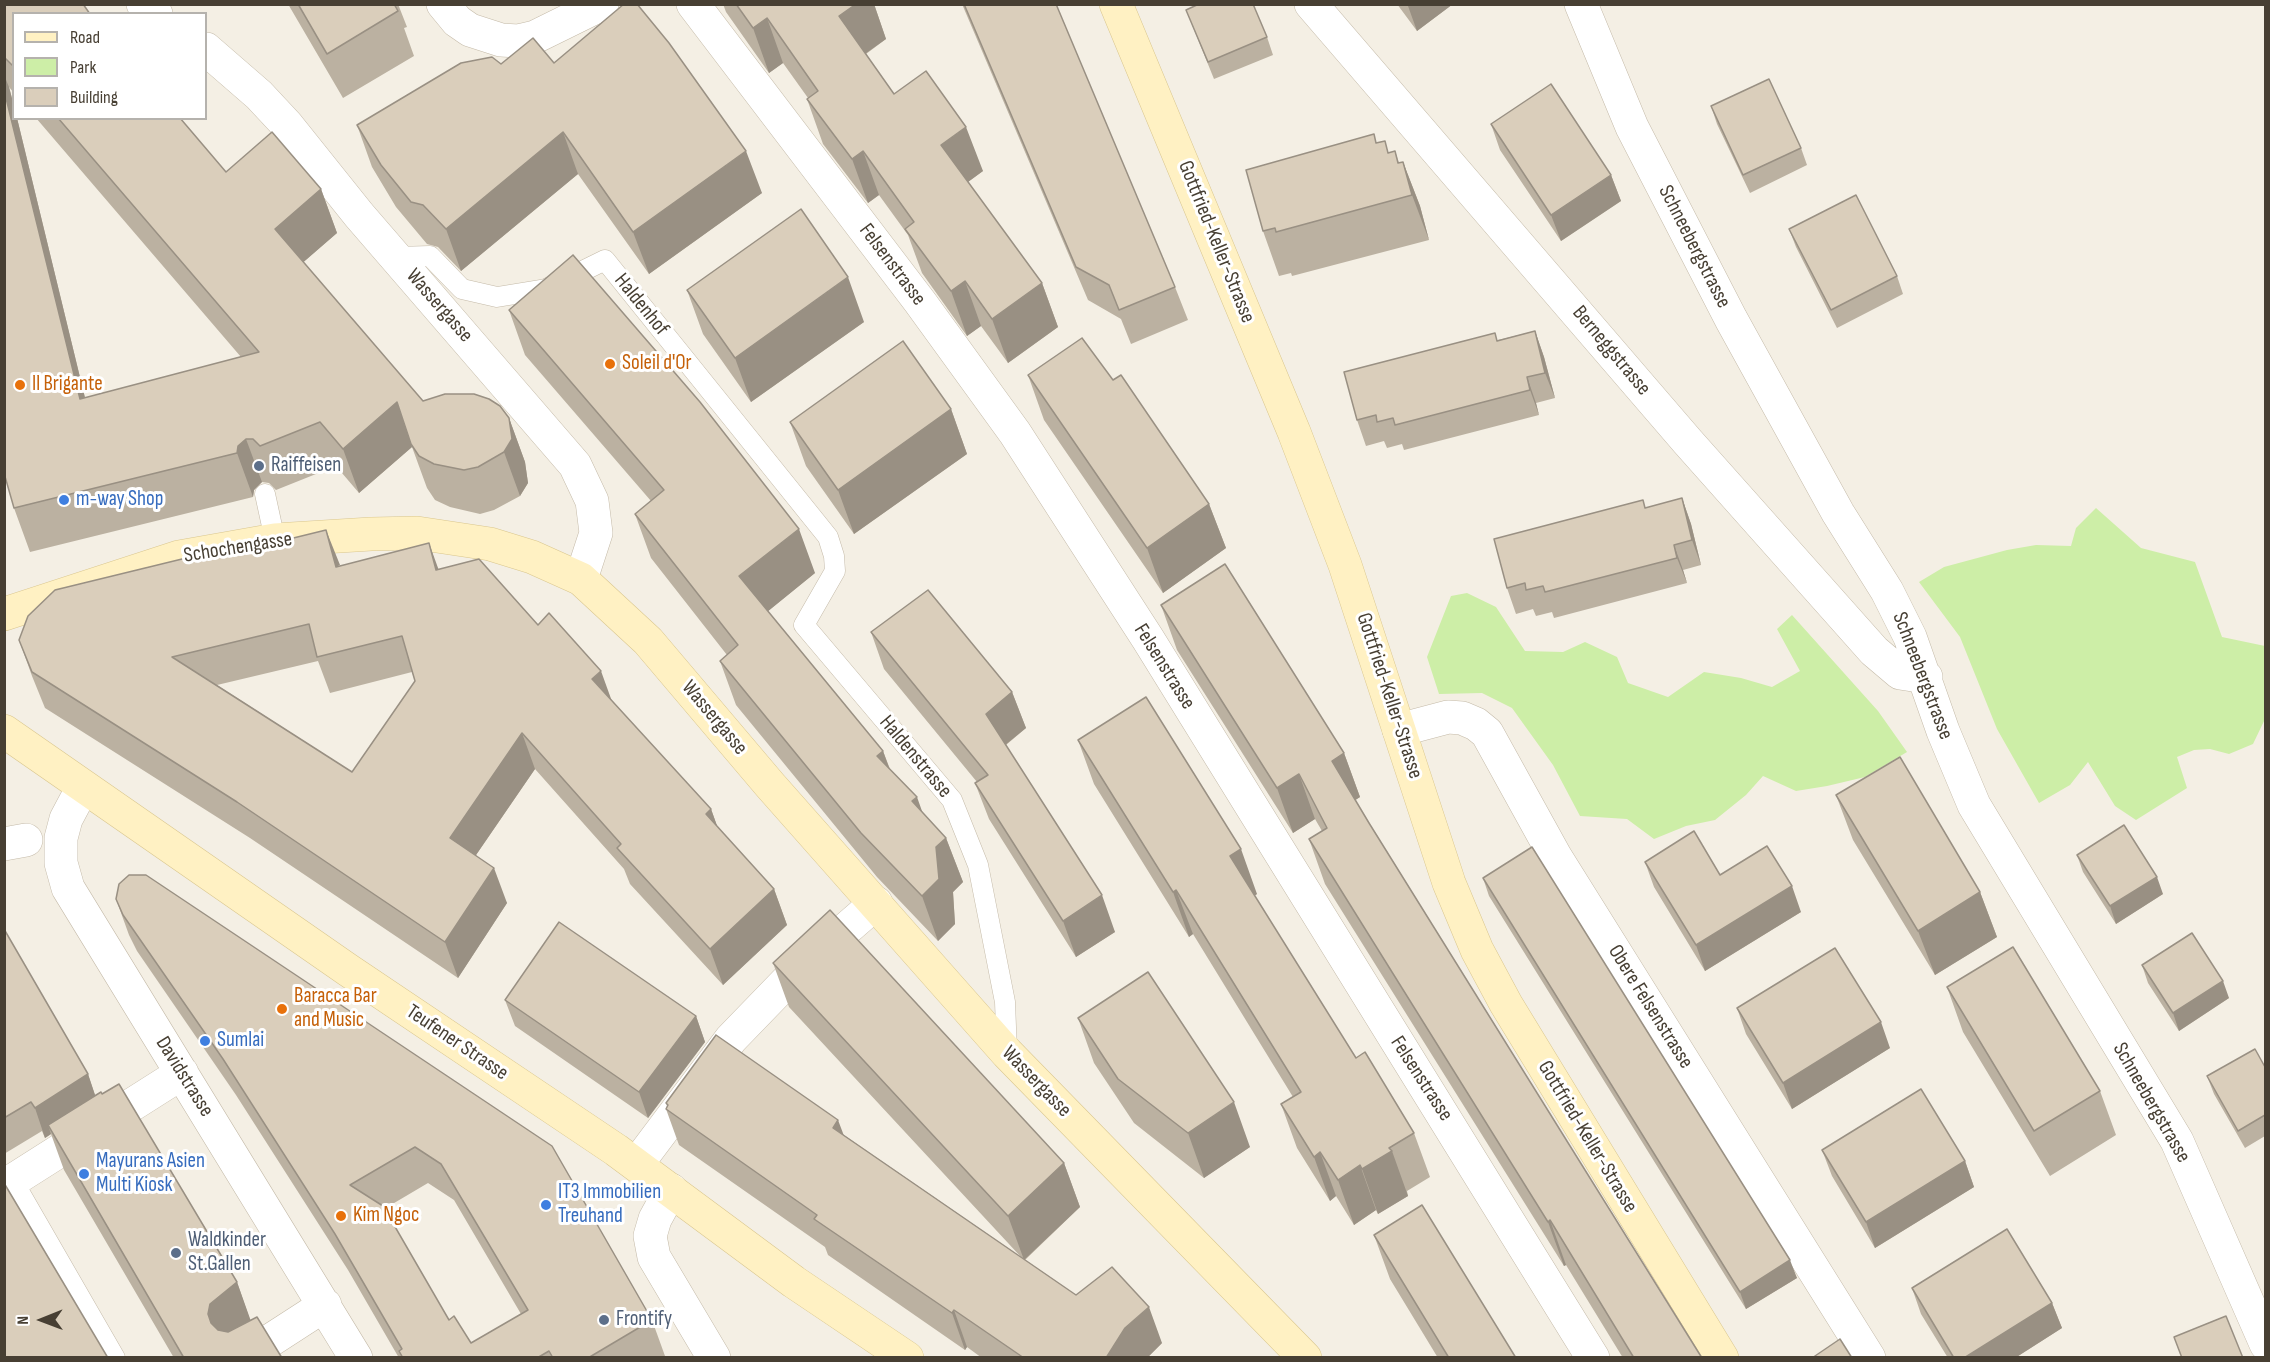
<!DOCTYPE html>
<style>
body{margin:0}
#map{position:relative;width:2270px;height:1362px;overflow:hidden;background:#f4efe4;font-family:"Sofia Sans Condensed",sans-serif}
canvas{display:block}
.frame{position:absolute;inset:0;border:6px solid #473f33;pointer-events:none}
.legend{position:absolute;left:12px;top:12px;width:195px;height:108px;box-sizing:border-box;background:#fff;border:2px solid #b5b2ad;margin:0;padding:8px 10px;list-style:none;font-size:18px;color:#473f33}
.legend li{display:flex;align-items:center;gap:12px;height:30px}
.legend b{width:30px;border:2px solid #b5b2ad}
.north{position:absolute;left:12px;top:1290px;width:60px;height:60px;-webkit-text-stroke:4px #fff;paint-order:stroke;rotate:269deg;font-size:16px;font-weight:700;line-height:24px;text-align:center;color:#473f33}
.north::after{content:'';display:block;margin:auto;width:21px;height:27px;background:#473f33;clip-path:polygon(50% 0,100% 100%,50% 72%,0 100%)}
</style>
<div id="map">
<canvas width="2270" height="1362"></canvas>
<div class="frame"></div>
<ul class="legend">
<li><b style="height:8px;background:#fff1c3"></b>Road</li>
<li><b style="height:16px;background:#cdeea7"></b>Park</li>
<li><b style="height:16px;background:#dacebb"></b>Building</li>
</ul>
<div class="north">N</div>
</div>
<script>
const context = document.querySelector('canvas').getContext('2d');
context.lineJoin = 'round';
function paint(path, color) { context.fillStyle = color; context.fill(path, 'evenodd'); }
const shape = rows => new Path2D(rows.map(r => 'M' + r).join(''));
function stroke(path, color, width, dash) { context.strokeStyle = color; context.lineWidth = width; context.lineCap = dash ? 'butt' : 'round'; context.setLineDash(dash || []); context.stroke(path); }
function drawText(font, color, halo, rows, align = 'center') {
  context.font = font + ' "Sofia Sans Condensed",sans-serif'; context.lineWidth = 6; context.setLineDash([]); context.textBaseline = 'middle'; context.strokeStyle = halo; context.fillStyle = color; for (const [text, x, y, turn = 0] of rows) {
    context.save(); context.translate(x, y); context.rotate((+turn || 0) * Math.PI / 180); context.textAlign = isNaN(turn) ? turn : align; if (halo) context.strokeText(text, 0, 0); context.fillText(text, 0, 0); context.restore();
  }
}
paint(shape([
 [2096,508,2141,548,2195,562,2222,637,2265,646,2265,719,2253,744,2229,754,2210,749,2194,750,2177,757,2187,788,2136,820,2115,806,2088,762,2070,785,2039,803,1997,729,1960,637,1919,582,1944,567,2007,550,2036,545,2071,546,2076,528],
 [1467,593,1496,607,1525,651,1563,652,1585,642,1617,657,1628,683,1668,697,1704,672,1741,678,1772,687,1800,671,1777,629,1792,615,1878,711,1907,752,1865,777,1827,786,1796,791,1763,776,1746,795,1715,820,1686,826,1654,839,1627,819,1580,816,1553,765,1512,708,1482,693,1439,694,1427,657,1451,596]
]), '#cdeea7');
const lane = shape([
 [397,257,430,256,462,289,497,297,546,289,605,260,828,537,834,556,835,571,804,625,952,800,978,865,1005,1002,1007,1053],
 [265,494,275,540],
 [13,1181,115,1358]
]);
const street = shape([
 [143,4,156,14],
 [443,4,457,21,470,30,501,40,518,41,535,37,602,4],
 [693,4,920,302,1015,433,1148,639,1593,1358],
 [1311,4,1688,442,1874,651,1900,673,1926,677],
 [1581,4,1632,127,1731,319,1838,513,1887,591,1910,637,1943,731,1974,805,2177,1141,2266,1344],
 [206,49,259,95,287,125,359,215,575,465,592,501,596,533,581,579],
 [1399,730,1448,717,1462,718,1476,724,1487,733,1555,856,1869,1358],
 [83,787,66,819,61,838,61,863,68,888,356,1358],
 [4,844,26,840],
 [637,1164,731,1039,791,977,876,903],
 [4,1186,182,1073],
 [671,1190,655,1219,650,1236,654,1257,714,1358],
 [243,1358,325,1305]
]);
const secondary = shape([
 [1116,4,1294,432,1345,565,1449,883,1477,950,1506,1004,1722,1358],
 [4,614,179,557,275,540,371,534,417,533,490,544,532,557,581,579,648,641,770,785,1007,1053,1305,1358],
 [4,731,348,970,616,1150,794,1282,907,1358]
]);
stroke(lane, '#c4baa8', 21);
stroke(street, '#c4baa8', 34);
stroke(secondary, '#d9c68e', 34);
stroke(lane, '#fff', 20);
stroke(street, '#fff', 33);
stroke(secondary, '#fff1c3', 33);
paint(shape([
 [4,4,14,14,14,93,9,87,14,106,14,118,17,118,85,398,241,357,36,118,180,118,226,172,321,189,337,233,303,262,423,401,509,418,525,462,528,483,520,496,494,510,480,514,450,507,435,500,427,488,412,447,359,493,336,466,276,490,269,483,262,482,254,490,253,497,30,552,14,508,4,473],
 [288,4,398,4,407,27,404,28,414,56,343,98],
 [723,4,874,4,886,39,866,54,894,94,983,171,968,182,1042,283,1058,327,1008,363,981,326,967,336,922,273,908,235,879,195,868,203,823,144,807,99,808,98,783,63,769,73,726,12],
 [962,4,1056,4,1175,287,1188,320,1131,344,1121,319,1088,300],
 [1397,4,1453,4,1417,31],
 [1186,10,1267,37,1273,55,1214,79],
 [554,63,762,193,649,274,578,174,461,271,438,247,427,244,396,207,372,167,357,125,501,64],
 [1711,106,1801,148,1807,165,1750,193,1717,124],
 [1491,124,1611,175,1621,201,1561,241,1500,150],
 [1377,143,1389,153,1395,151,1399,163,1403,162,1420,206,1429,240,1292,276,1291,273,1279,276,1263,231],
 [1789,229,1897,276,1903,294,1837,328,1796,247],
 [687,290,864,322,751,402,703,334],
 [509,310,815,573,768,611,883,751,890,769,922,812,946,838,963,882,953,892,955,924,938,941,877,877,736,705,720,661,727,655,651,558,635,514,651,501,525,355],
 [1535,331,1544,357,1555,398,1536,403,1539,415,1404,450,1402,444,1387,448,1384,441,1366,446,1357,420,1498,340],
 [1028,375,1113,380,1209,504,1226,548,1163,593,1044,420],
 [951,409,967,454,854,534,806,466,790,422],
 [1682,498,1691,524,1701,565,1683,570,1687,583,1554,618,1552,612,1536,616,1533,609,1516,614,1507,588,1646,508],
 [225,555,340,566,439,569,538,625,611,700,711,809,717,826,774,889,787,925,723,985,630,884,624,869,535,769,476,855,507,903,458,978,250,838,45,708,32,676,19,640],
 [318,661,330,693,412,672,415,681,352,772,217,685],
 [1161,605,1344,753,1360,797,1355,800,1702,1358,1623,1358,1566,1265,1564,1266,1325,884,1309,839,1322,831,1315,819,1293,833,1177,650],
 [871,632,1012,692,1026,728,1006,745,1115,932,1076,957,989,819,975,783,977,782,884,669],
 [1078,740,1257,894,1254,896,1356,1058,1414,1133,1430,1177,1407,1191,1408,1196,1378,1214,1376,1210,1354,1225,1336,1196,1330,1201,1297,1148,1281,1104,1293,1097,1193,934,1189,937,1094,784],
 [1836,795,1980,892,1997,937,1935,975,1853,840],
 [2077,855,2163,894,2116,924,2083,872],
 [1645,862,1720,875,1801,912,1705,971,1654,887],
 [1483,878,1797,1278,1746,1309,1489,896],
 [116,899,652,1320,665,1356,662,1358,399,1358,348,1270,236,1095,137,951,129,935],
 [428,1183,454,1200,521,1314,471,1343,449,1320,384,1209],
 [4,929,88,1074,95,1095,237,1282,250,1320,282,1358,174,1358,64,1170,51,1134,45,1138,42,1131,4,1154],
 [773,963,1064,1163,1080,1207,1025,1260,1076,1295,1162,1343,1147,1358,982,1358,967,1347,965,1350,828,1255,825,1247,679,1145,666,1109,667,1106,666,1103,844,1135,1021,1257,789,1007],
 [2142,965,2229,998,2179,1031,2148,983],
 [1947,987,2100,1091,2116,1135,2050,1176,1963,1032],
 [505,1000,696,1016,705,1042,648,1118,515,1026],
 [1737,1008,1890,1048,1792,1109,1746,1034],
 [1078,1018,1250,1147,1204,1178,1134,1123,1094,1063],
 [2265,1067,2265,1136,2245,1148,2214,1094,2207,1076],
 [1822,1150,1965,1161,1974,1187,1875,1248,1832,1176],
 [1374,1235,1516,1358,1438,1358,1390,1279],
 [1912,1288,2052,1303,2062,1328,2015,1358,1948,1358,1921,1314]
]), '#bbb1a1');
paint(shape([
 [856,4,874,4,886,39,855,61,839,16],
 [1409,4,1453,4,1417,31,1408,6],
 [767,18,783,63,769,73,753,28],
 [4,75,9,87,14,106,14,118,17,118,96,443,80,399,4,90],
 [966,127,983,171,957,190,941,145],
 [563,132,578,174,461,271,446,229],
 [746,151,762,193,649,274,633,232],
 [863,151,879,195,868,203,852,159],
 [1403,162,1420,206,1429,240,1412,195],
 [1611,175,1621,201,1561,241,1551,215],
 [321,189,337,233,291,273,275,229],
 [848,277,864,322,751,402,735,358],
 [965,281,981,326,967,336,951,291],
 [1042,283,1058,327,1008,363,992,319],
 [1535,331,1544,357,1555,398,1545,373],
 [1527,377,1536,403,1539,415,1530,390],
 [397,402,412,447,359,493,343,449],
 [951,409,967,454,854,534,838,490],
 [509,418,525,462,528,483,520,496,504,452],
 [246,439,262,482,254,490,253,497,237,453,238,446],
 [1682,498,1691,524,1701,565,1692,540],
 [1209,504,1226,548,1163,593,1147,548],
 [799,529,815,573,756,621,739,576],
 [326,530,340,565,336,567],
 [429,543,442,579,436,570],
 [1674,545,1683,570,1687,583,1677,558],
 [601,671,614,707,592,679],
 [1012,692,1026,728,999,750,986,714],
 [522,733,535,769,463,874,450,838],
 [883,751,899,795,877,756],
 [1344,753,1360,797,1348,805,1332,761],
 [1299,774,1315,819,1293,833,1277,788],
 [917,797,933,842,912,801],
 [711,809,724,845,706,814],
 [946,838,963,882,953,892,955,924,938,941,922,896,936,847],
 [1241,849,1257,894,1246,901,1230,856],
 [494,868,507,903,458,978,445,942],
 [2157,877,2163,894,2116,924,2110,906],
 [1792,886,1801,912,1705,971,1696,945],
 [774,889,787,925,723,985,710,949],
 [1176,890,1193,934,1189,937,1173,892],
 [1980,892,1997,937,1935,975,1918,931],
 [1102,895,1115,932,1076,957,1063,921],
 [2223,981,2229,998,2179,1031,2173,1013],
 [696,1016,705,1042,648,1118,639,1092],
 [1881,1022,1890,1048,1792,1109,1783,1083],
 [88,1074,98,1104,48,1125,51,1134,45,1138,35,1108],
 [1234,1102,1250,1147,1204,1178,1188,1133],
 [838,1120,852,1157,833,1128],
 [1392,1151,1408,1196,1378,1214,1362,1169],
 [1320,1152,1336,1196,1330,1201,1314,1157],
 [1965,1161,1974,1187,1875,1248,1866,1222],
 [1064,1163,1080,1207,1024,1260,1008,1216],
 [1360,1165,1376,1210,1354,1225,1338,1180],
 [1550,1220,1566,1265,1564,1266,1548,1222],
 [1790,1260,1797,1278,1746,1309,1740,1292],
 [237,1282,253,1327,227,1349,211,1323,208,1314,210,1304],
 [2052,1303,2062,1328,2015,1358,1964,1358],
 [1149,1307,1162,1343,1147,1358,1106,1358,1125,1328],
 [954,1310,967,1347,965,1350,952,1313]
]), '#999083');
const building = shape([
 [4,4,83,4,90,14,14,14,14,67,4,57,4,4],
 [298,4,394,4,398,11,327,54,298,4],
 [624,4,637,4,669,43,746,151,633,232,563,132,446,229,423,205,411,202,381,165,357,125,461,63,492,57,501,64,533,38,554,63,624,4],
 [736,4,856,4,839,16,894,94,926,71,966,127,941,145,1042,283,992,319,965,281,951,291,905,229,914,222,863,151,852,159,807,99,818,91,767,18,753,28,736,4],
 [964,4,1056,4,1175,287,1119,310,1109,285,1076,267,964,4],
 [1199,4,1253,4,1267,37,1208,62,1186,10,1199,4],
 [1769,79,1801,148,1743,175,1711,106,1769,79],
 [1551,84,1611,175,1551,215,1491,124,1551,84],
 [4,90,80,399,259,352,58,118,180,118,226,172,272,132,321,189,275,229,423,401,445,394,474,394,489,399,500,406,509,418,512,439,504,452,478,467,464,470,434,464,419,456,411,444,397,402,343,449,320,422,260,446,253,439,246,439,238,446,237,453,14,508,4,473,4,90],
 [1374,134,1376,143,1385,141,1388,153,1395,151,1398,163,1403,162,1412,195,1276,232,1275,228,1263,231,1246,170,1374,134],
 [1856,195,1897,276,1831,310,1789,229,1856,195],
 [801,209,848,277,735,358,687,290,801,209],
 [573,255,700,402,799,529,739,576,883,751,877,756,917,797,912,801,946,838,936,847,939,879,922,896,861,833,720,661,738,645,635,514,664,490,509,310,573,255],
 [1535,331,1545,373,1527,377,1530,390,1395,425,1393,418,1377,422,1376,415,1357,420,1344,372,1495,333,1497,341,1535,331],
 [1082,338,1113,380,1121,375,1209,504,1147,548,1028,375,1082,338],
 [903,341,951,409,838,490,790,422,903,341],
 [1682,498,1692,540,1674,545,1677,558,1545,592,1543,586,1526,590,1525,583,1507,588,1494,539,1643,500,1645,508,1682,498],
 [326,530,336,567,429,543,436,570,479,559,538,625,549,613,601,671,592,679,711,809,706,814,774,889,710,949,617,848,621,844,522,733,450,838,494,868,445,942,237,802,32,672,19,640,28,616,55,590,223,549,224,555,326,530],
 [309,624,317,657,402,636,415,681,352,772,172,657,309,624],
 [1225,564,1344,753,1332,761,1369,823,1702,1358,1634,1358,1550,1220,1548,1222,1309,839,1327,828,1299,774,1277,788,1161,605,1225,564],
 [928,590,1012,692,986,714,1102,895,1063,921,975,783,988,775,871,632,928,590],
 [1146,697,1241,849,1230,856,1356,1058,1365,1052,1414,1133,1389,1148,1392,1151,1362,1169,1360,1165,1338,1180,1320,1152,1314,1157,1281,1104,1301,1092,1176,890,1173,892,1078,740,1146,697],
 [1900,757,1980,892,1918,931,1836,795,1900,757],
 [2124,825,2157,877,2110,906,2077,855,2124,825],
 [1694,831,1720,875,1767,846,1792,886,1696,945,1645,862,1694,831],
 [1532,847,1790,1260,1740,1292,1483,878,1532,847],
 [129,875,146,875,552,1146,652,1320,588,1358,553,1358,549,1351,537,1358,403,1358,399,1351,402,1349,335,1234,223,1059,123,915,116,899,119,884,129,875],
 [415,1147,441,1164,528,1310,471,1343,454,1316,449,1320,383,1206,350,1185,415,1147],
 [830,910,1064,1163,1008,1216,773,963,830,910],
 [559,922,696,1016,639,1092,505,1000,559,922],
 [4,929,88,1074,35,1108,31,1102,4,1118,4,929],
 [2192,933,2223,981,2173,1013,2142,965,2192,933],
 [2013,947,2100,1091,2034,1131,1947,987,2013,947],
 [1835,948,1881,1022,1783,1083,1737,1008,1835,948],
 [1148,972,1234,1102,1188,1133,1118,1079,1078,1018,1148,972],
 [716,1035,838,1120,833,1128,1076,1295,1112,1267,1149,1307,1125,1328,1106,1358,1024,1358,954,1310,952,1313,814,1219,817,1215,666,1109,668,1105,666,1103,716,1035],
 [2255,1049,2265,1067,2265,1115,2238,1131,2207,1076,2255,1049],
 [119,1084,237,1282,210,1304,208,1314,211,1323,218,1330,228,1332,257,1317,282,1358,184,1358,48,1125,101,1092,102,1094,119,1084],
 [1921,1089,1965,1161,1866,1222,1822,1150,1921,1089],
 [4,1183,108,1358,4,1358,4,1183],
 [1422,1205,1516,1358,1449,1358,1374,1235,1422,1205],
 [2007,1229,2052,1303,1964,1358,1954,1358,1912,1288,2007,1229],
 [2226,1316,2243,1358,2182,1358,2174,1337,2226,1316],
 [1840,1339,1852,1358,1812,1358,1840,1339]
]);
paint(building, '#dacebb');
stroke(building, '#999083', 1.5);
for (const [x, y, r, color] of [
 [610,364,6,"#e8710a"],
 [20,385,6,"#e8710a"],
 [259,466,6,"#5c6f8a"],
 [64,500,6,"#3f7fe0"],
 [282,1009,6,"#e8710a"],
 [205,1041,6,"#3f7fe0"],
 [84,1174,6,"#3f7fe0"],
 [546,1205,6,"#3f7fe0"],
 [341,1216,6,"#e8710a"],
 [176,1253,6,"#5c6f8a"],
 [604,1320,6,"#5c6f8a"]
]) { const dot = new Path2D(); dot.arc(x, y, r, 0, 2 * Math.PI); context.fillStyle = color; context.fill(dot); stroke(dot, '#fff', 2); }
drawText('21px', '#473f33', '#fff', [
 ["Gottfried-Keller-Strasse",1216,242,68],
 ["Schneebergstrasse",1694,247,63],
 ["Felsenstrasse",892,265,53],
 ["Haldenhof",641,305,51],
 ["Wassergasse",439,306,49],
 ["Berneggstrasse",1611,351,50],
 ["Schochengasse",238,548,-9],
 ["Felsenstrasse",1164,667,58],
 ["Schneebergstrasse",1922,676,69],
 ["Gottfried-Keller-Strasse",1389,696,72],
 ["Wassergasse",714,718,50],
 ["Haldenstrasse",915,757,50],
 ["Obere Felsenstrasse",1650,1007,58],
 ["Teufener Strasse",457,1043,34],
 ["Davidstrasse",184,1077,58],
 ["Felsenstrasse",1421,1079,57],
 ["Wassergasse",1036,1082,46],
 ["Schneebergstrasse",2151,1103,60],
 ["Gottfried-Keller-Strasse",1587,1137,59]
]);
drawText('21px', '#c56008', '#fff', [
 ["Soleil d'Or",622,364],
 ["Il Brigante",32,385],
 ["Baracca Bar",294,997],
 ["and Music",294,1021],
 ["Kim Ngoc",353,1216]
], 'left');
drawText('21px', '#4e5e75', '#fff', [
 ["Raiffeisen",271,466],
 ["Waldkinder",188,1241],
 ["St.Gallen",188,1265],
 ["Frontify",616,1320]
], 'left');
drawText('21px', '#366cbe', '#fff', [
 ["m-way Shop",76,500],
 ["Sumlai",217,1041],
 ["Mayurans Asien",96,1162],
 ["Multi Kiosk",96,1186],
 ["IT3 Immobilien",558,1193],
 ["Treuhand",558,1217]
], 'left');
</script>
